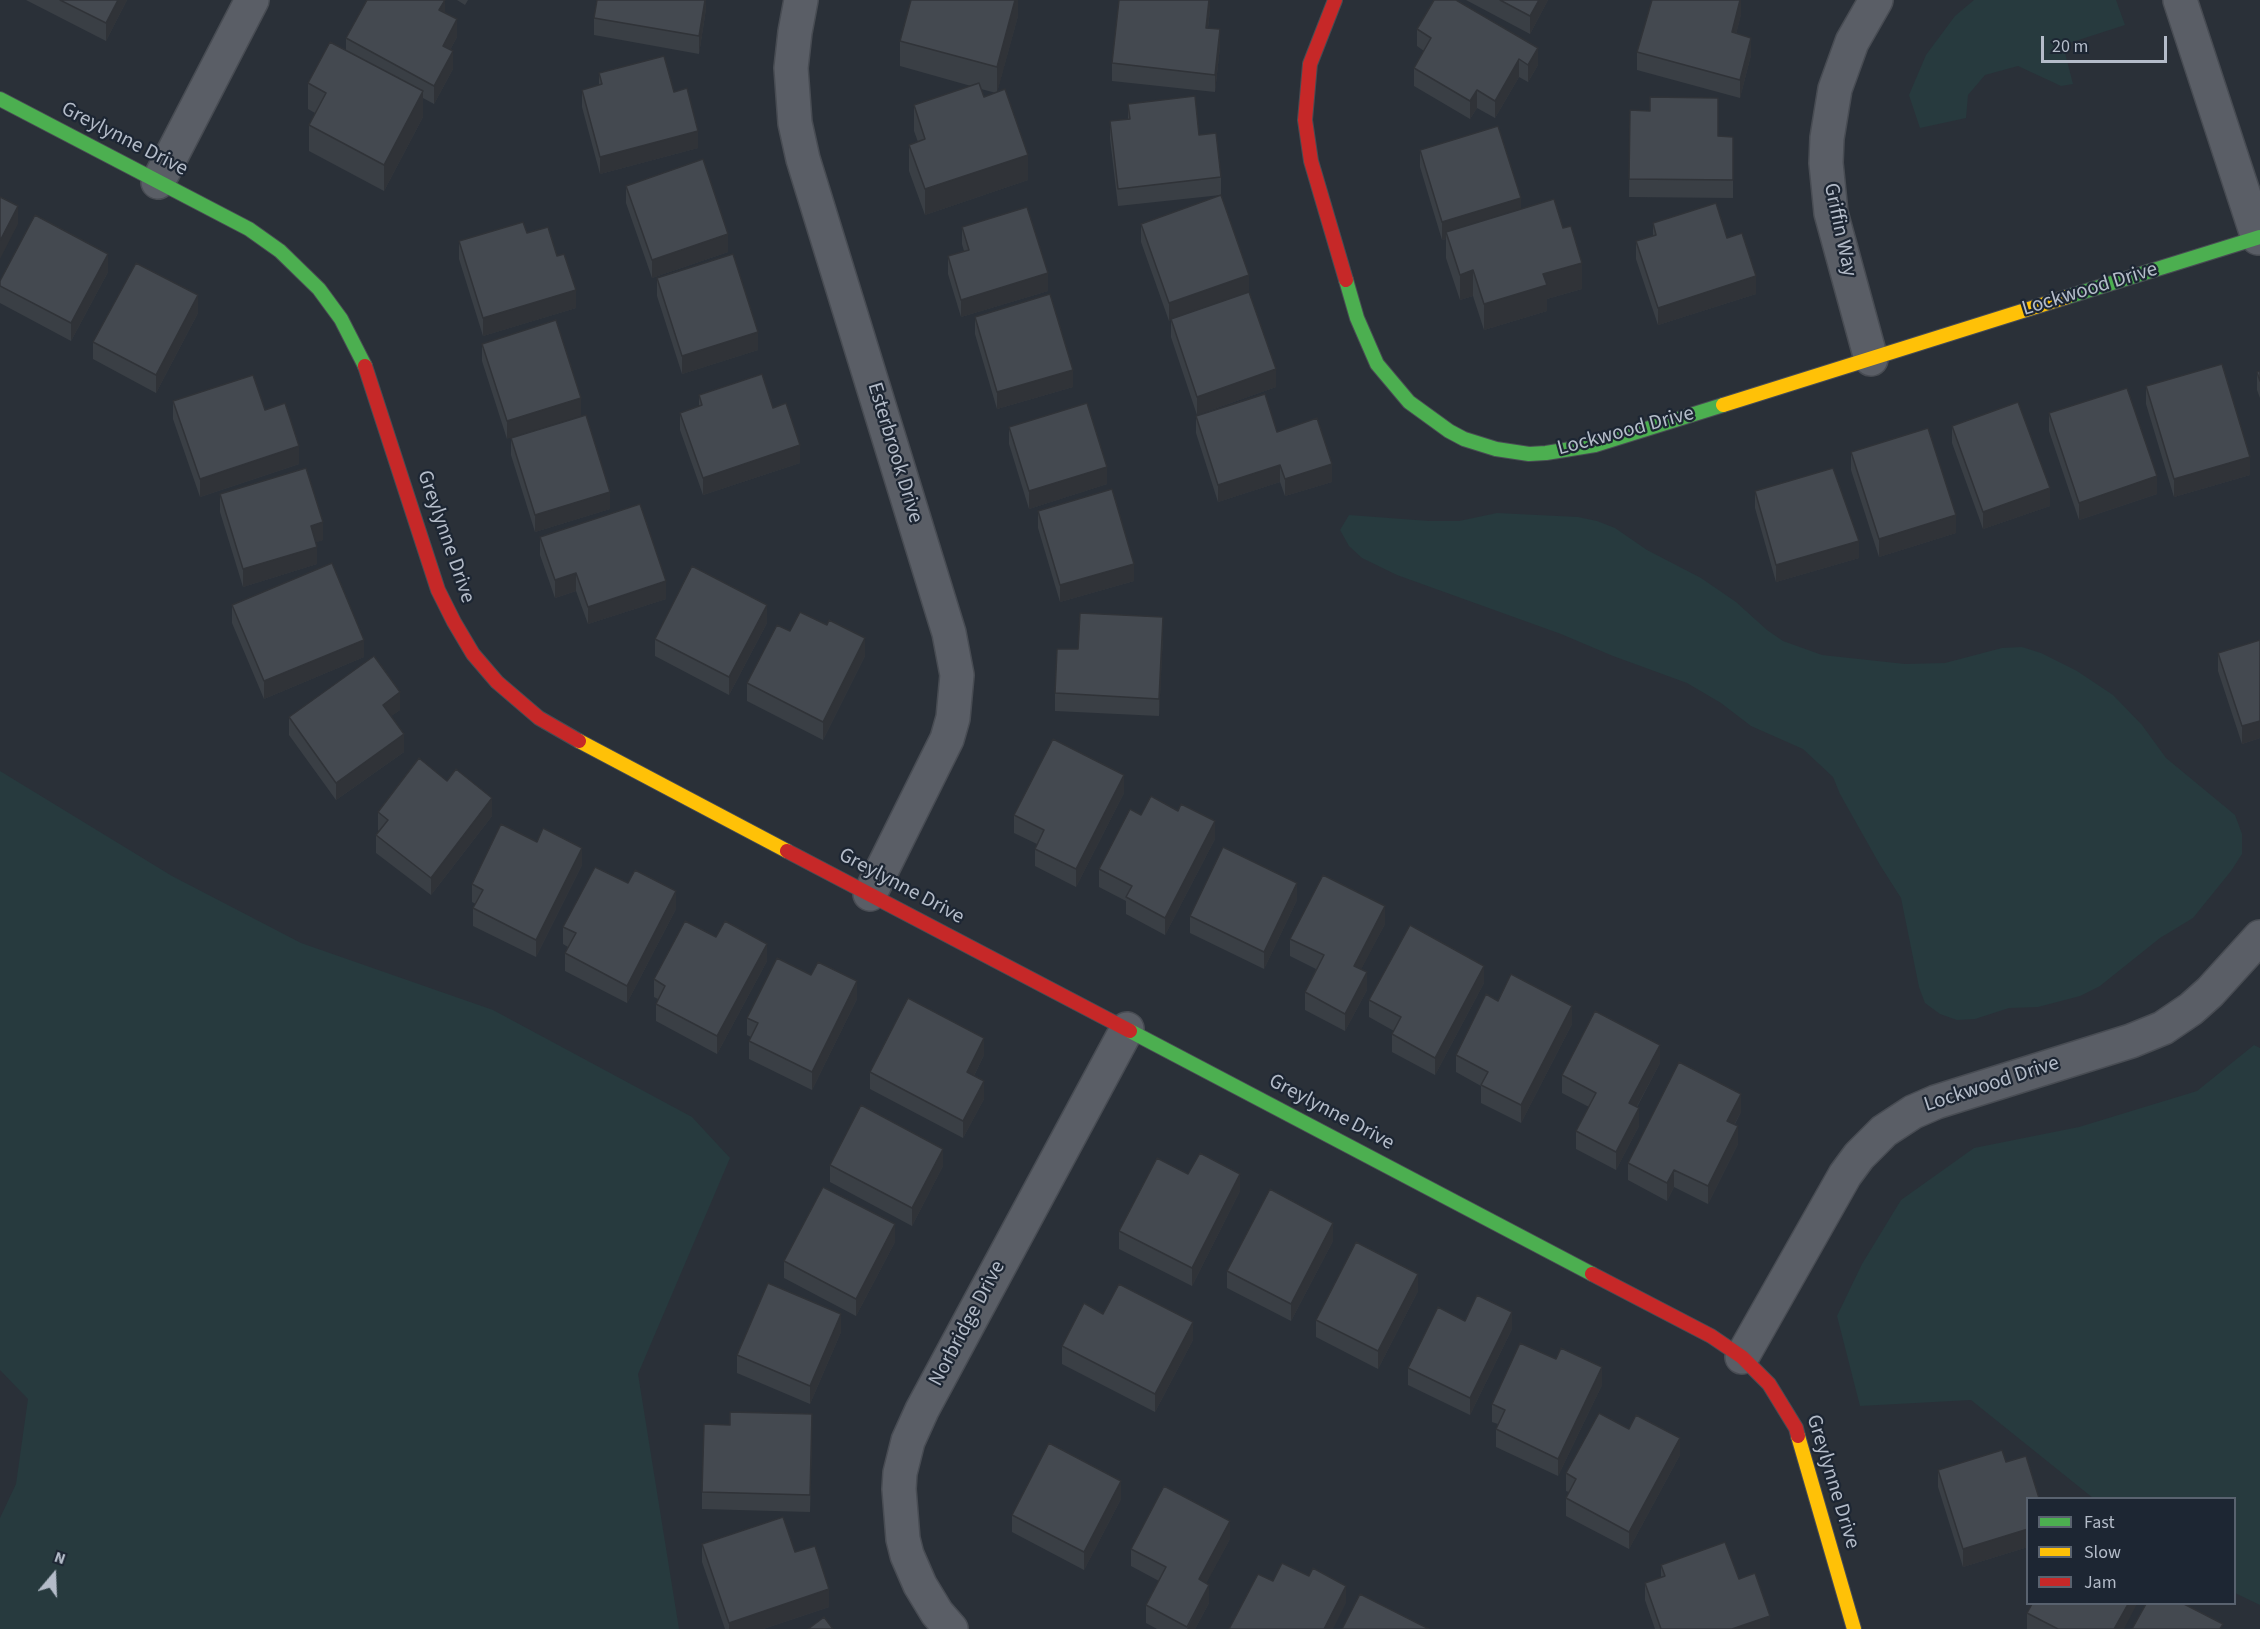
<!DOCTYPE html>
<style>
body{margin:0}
#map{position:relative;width:2260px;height:1629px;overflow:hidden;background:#2a3038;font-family:"Source Sans 3",sans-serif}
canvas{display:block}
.legend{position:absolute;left:2026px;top:1497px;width:210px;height:108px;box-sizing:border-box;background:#1d2633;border:2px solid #59626f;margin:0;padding:8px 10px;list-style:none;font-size:18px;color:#b4bcc9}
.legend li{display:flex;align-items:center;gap:12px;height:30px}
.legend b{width:30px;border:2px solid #59626f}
.north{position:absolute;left:24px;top:1545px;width:60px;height:60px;-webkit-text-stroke:4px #1d2633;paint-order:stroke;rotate:19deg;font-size:16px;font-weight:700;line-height:24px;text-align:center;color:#b4bcc9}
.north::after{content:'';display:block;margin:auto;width:21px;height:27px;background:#b4bcc9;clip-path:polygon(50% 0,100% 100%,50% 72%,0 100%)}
.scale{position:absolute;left:2041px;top:36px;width:126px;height:27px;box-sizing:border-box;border:3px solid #b4bcc9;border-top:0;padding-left:8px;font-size:18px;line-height:21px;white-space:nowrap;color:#b4bcc9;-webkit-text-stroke:4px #1d2633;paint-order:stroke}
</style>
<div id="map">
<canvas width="2260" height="1629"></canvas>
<ul class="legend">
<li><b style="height:8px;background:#4caf50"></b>Fast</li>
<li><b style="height:8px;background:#ffc107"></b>Slow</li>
<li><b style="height:8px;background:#c62828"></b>Jam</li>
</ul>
<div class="north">N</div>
<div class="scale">20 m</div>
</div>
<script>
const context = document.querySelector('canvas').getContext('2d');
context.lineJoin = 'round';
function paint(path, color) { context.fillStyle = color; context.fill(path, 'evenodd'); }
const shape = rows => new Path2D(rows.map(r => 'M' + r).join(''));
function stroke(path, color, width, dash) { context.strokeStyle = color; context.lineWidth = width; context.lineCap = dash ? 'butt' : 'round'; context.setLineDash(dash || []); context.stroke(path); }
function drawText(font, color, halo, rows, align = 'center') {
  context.font = font + ' "Source Sans 3",sans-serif'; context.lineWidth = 4.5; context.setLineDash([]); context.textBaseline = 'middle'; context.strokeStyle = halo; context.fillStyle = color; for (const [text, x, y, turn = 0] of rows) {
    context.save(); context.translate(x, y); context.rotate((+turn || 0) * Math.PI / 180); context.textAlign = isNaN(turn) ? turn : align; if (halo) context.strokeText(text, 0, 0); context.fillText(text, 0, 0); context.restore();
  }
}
paint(shape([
 [1974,0,2116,0,2125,25,2063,45,2073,84,2061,86,2018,66,1985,75,1968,95,1966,118,1920,128,1909,95,1926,55,1955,16],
 [1497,513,1578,517,1597,521,1615,528,1647,550,1701,578,1736,602,1767,630,1783,641,1822,655,1905,664,1945,663,2002,648,2022,647,2041,653,2077,671,2113,695,2142,725,2166,758,2235,815,2242,834,2242,854,2231,871,2193,918,2160,938,2100,986,2080,996,2038,1007,2009,1008,1975,1019,1957,1020,1940,1014,1925,1003,1919,987,1901,898,1880,865,1840,794,1833,777,1803,749,1751,726,1721,703,1687,683,1613,656,1561,634,1397,575,1362,558,1349,546,1340,530,1349,515,1429,521,1459,521],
 [0,771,172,876,301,943,493,1010,692,1117,730,1158,638,1374,679,1629,0,1629,0,1518,16,1484,28,1399,0,1370],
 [2254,1045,2260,1048,2260,1605,2235,1593,2234,1498,2093,1498,1971,1400,1860,1406,1837,1316,1862,1264,1901,1200,1974,1148,2079,1127,2197,1091]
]), '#273a3e');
const street = shape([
 [801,0,795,32,791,68,795,123,803,159,949,633,957,675,953,718,947,739,870,894],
 [2180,0,2258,238],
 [158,182,252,0],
 [1871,359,1831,213,1826,163,1827,138,1835,89,1852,42,1876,0],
 [1742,1357,1845,1175,1859,1156,1884,1131,1913,1112,1936,1102,2131,1041,2163,1028,2191,1009,2210,992,2260,937],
 [951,1629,937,1613,920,1585,907,1555,903,1539,899,1489,900,1473,908,1441,922,1410,1127,1029]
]);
const fast = shape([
 [0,99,249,229,280,251,319,289,341,319,365,366],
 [1346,280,1357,318,1377,364,1409,402,1449,431,1464,439,1496,449,1529,454,1546,453,1595,445,1723,405],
 [2067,297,2260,237],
 [1130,1031,1592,1274]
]);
const slow = shape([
 [1723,405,2067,297],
 [579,741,787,851],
 [1798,1436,1854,1629]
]);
const jam = shape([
 [1335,0,1310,64,1305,120,1311,161,1346,280],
 [365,366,438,590,454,622,473,654,497,682,539,718,579,741],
 [787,851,1130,1031],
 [1592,1274,1711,1336,1742,1357,1769,1384,1796,1428,1798,1436]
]);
stroke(street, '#484c53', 36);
stroke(fast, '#484c53', 16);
stroke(slow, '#484c53', 16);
stroke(jam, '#484c53', 16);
stroke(street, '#5a5e66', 33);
stroke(fast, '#4caf50', 14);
stroke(slow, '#ffc107', 14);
stroke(jam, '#c62828', 14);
paint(shape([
 [26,0,127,0,106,41],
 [457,0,468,0,465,5],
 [706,0,706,9,699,54,594,35,594,18],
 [1018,0,1018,16,997,92,1028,180,925,215,909,171,909,145,918,142,914,131,914,105,971,86,900,66,900,41],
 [981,89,996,93,984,97],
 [1210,0,1210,10,1208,28,1220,47,1215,92,1112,81,1112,63],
 [1466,0,1548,0,1530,34],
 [1741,0,1741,14,1736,34,1751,55,1740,98,1637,70,1637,52],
 [445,13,457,37,450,50,453,69,434,104,423,98,423,117,384,191,309,151,309,125,315,113,308,109,308,83,346,51,346,38],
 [1417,29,1538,65,1528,82,1519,77,1495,118,1477,108,1470,119,1414,86,1414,68,1424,51,1417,46],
 [599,73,674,92,698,148,600,174,582,107,582,90,599,85],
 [1128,104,1199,135,1221,177,1221,195,1118,206,1110,139,1110,121,1128,119],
 [1630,110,1718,136,1733,137,1733,198,1629,197],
 [1420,150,1521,209,1582,289,1547,299,1547,311,1484,330,1473,296,1460,300,1446,258,1446,239,1442,240,1420,167],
 [626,186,728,252,652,278,626,203],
 [1653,223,1756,294,1658,325,1636,259,1636,241,1653,236],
 [1141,224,1249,293,1276,387,1197,415,1171,337,1171,320,1169,321,1141,242],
 [962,227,1048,291,961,317,948,274,948,256,964,251,962,244],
 [527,233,557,256,576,308,483,336,459,259,459,241],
 [108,272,71,341,0,303,0,281],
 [657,278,758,350,682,374,657,296],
 [198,313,156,393,93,359,93,342],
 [975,317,1073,387,997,409,975,334],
 [556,320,507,439,482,361,482,344],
 [2260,371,2260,398,2257,390,2257,372],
 [2146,386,2250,475,2174,497,2146,404],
 [699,395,773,408,800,463,703,495,680,430,680,413,699,406],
 [173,401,265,410,299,464,200,497,173,419],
 [2049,413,2157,494,2079,520,2049,431],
 [1196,416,1277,432,1332,482,1285,496,1280,482,1218,502,1196,433],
 [1952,426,2050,506,1983,529,1952,443],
 [1009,427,1107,484,1029,509,1009,444],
 [511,438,610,509,535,532,511,455],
 [1851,452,1956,533,1879,557,1851,470],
 [1755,491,1859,558,1776,582,1755,508],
 [220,494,323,540,316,542,317,564,243,587,220,512],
 [1038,511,1134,581,1060,602,1038,528],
 [540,537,666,599,588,624,576,591,555,598,540,555],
 [232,605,364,657,264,699,232,623],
 [767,623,729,695,655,656,655,639],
 [790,631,865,656,823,740,747,701,747,683],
 [1163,635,1159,716,1055,711,1055,693,1078,649],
 [2260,640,2260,738,2242,744,2218,671,2218,653],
 [400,710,391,716,404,752,336,800,289,735,289,717],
 [1124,793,1076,887,1035,866,1035,849,1037,844,1014,833,1014,815],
 [378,812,492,816,431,895,376,853,376,835,379,831,378,830],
 [1141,815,1215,839,1165,935,1126,914,1126,901,1099,887,1099,869],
 [582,865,536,957,473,926,473,908,476,904,472,902,472,884],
 [1297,900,1264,969,1190,933,1190,916],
 [676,909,627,1003,565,971,565,953,568,947,563,944,563,927],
 [1385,924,1361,969,1367,990,1345,1031,1305,1010,1305,992,1316,969,1290,956,1290,939],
 [716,937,767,961,717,1054,656,1021,656,1004,658,999,654,997,654,979],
 [1484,983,1435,1075,1392,1052,1392,1034,1394,1031,1369,1017,1369,1000],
 [857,999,812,1090,749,1059,749,1041,751,1037,747,1035,747,1018],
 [1498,1001,1572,1024,1521,1123,1481,1103,1481,1086,1456,1072,1456,1055],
 [984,1055,974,1076,984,1099,963,1138,870,1089,870,1072],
 [1660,1063,1637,1107,1639,1126,1616,1170,1576,1149,1576,1131,1589,1107,1562,1093,1562,1075],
 [1741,1112,1735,1124,1738,1144,1708,1204,1674,1187,1667,1201,1628,1180,1628,1163],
 [830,1165,943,1166,912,1226,830,1182],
 [1188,1174,1240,1191,1192,1286,1119,1249,1119,1231],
 [1333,1241,1291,1321,1227,1288,1227,1271],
 [895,1242,856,1316,784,1278,784,1261],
 [1418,1291,1378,1369,1316,1337,1316,1320],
 [1103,1314,1193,1340,1155,1412,1062,1364,1062,1346],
 [1465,1321,1512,1329,1470,1415,1408,1385,1408,1368],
 [841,1332,810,1404,737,1373,737,1355],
 [1602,1385,1558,1476,1496,1447,1496,1429,1498,1424,1492,1422,1492,1404],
 [812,1432,810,1512,702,1509,702,1492],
 [1680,1455,1629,1549,1566,1516,1566,1498,1569,1492,1566,1491,1566,1473],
 [2006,1462,2028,1498,2028,1547,1963,1567,1938,1487,1938,1470],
 [1121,1499,1084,1570,1012,1532,1012,1515],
 [1230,1539,1206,1583,1209,1603,1195,1629,1157,1629,1146,1623,1146,1605,1159,1581,1131,1566,1131,1549],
 [702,1544,795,1552,829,1607,763,1629,725,1629,702,1562],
 [1661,1565,1739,1579,1770,1629,1655,1629,1645,1600,1645,1583,1661,1577],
 [2027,1613,2124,1629,2027,1629]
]), '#3a3f45');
paint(shape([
 [118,0,127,0,106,41,106,23],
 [445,0,445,18,439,10],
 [705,0,706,0,706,9,699,54,699,36],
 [1015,0,1018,0,1018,16,997,93,997,67],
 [1209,0,1210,0,1210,10,1206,45,1206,28],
 [1539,0,1548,0,1530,34,1530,16],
 [1740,0,1741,0,1741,14,1732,50,1732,32],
 [457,19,457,37,443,63,443,46],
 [1220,29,1220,47,1215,92,1215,75],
 [1751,38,1751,55,1740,98,1740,80],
 [1538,48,1538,65,1528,82,1528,65],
 [453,51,453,69,434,104,434,86],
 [1519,59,1519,77,1495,118,1495,101],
 [1477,90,1477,108,1470,119,1470,101],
 [423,91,423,117,384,191,384,165],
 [698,131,698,148,600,174,600,157],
 [1028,155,1028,180,925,215,925,189],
 [1521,198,1521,216,1446,232,1446,239,1442,240,1442,222],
 [18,206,18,224,0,259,0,241],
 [728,234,728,252,652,278,652,260],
 [108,254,108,272,71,341,71,323],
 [1582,263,1582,289,1547,299,1547,311,1484,330,1484,304,1543,274],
 [1473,270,1473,296,1460,300,1460,275],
 [1048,273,1048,291,961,317,961,300],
 [1249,275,1249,293,1169,321,1169,303],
 [1756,276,1756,294,1658,325,1658,308],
 [576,290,576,308,483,336,483,318],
 [198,295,198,313,156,393,156,375],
 [758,332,758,350,682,374,682,356],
 [1276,369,1276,387,1197,415,1197,397],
 [1073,370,1073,387,997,409,997,392],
 [581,398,581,416,507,439,507,421],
 [800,445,800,463,703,495,703,478],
 [299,446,299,464,200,497,200,479],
 [2250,457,2250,475,2174,497,2174,479],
 [1332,464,1332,482,1285,496,1285,479],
 [1280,465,1280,482,1218,502,1218,485],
 [1107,467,1107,484,1029,509,1029,491],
 [2157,476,2157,494,2079,520,2079,503],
 [2050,488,2050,506,1983,529,1983,512],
 [610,492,610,509,535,532,535,515],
 [1956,515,1956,533,1879,557,1879,539],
 [323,522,323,540,311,544,311,526],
 [1859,541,1859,558,1776,582,1776,565],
 [317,547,317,564,243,587,243,569],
 [1134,564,1134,581,1060,602,1060,585],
 [576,573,576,591,555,598,555,580],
 [666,581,666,599,588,624,588,607],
 [767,605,767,623,729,695,729,677],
 [1163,617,1163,635,1159,716,1159,699],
 [865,638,865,656,823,740,823,722],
 [364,640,364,657,264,699,264,681],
 [400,692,400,710,383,722,383,705],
 [2260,721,2260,738,2242,744,2242,726],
 [404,734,404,752,336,800,336,783],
 [1124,775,1124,793,1076,887,1076,869],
 [492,798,492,816,431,895,431,878],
 [1215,821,1215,839,1165,935,1165,918],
 [582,848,582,865,536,957,536,940],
 [1297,883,1297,900,1264,969,1264,952],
 [676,891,676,909,627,1003,627,986],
 [1385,906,1385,924,1354,983,1354,966],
 [767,944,767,961,717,1054,717,1036],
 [1484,966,1484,983,1435,1075,1435,1058],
 [1367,972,1367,990,1345,1031,1345,1014],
 [857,981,857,999,812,1090,812,1072],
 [1572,1006,1572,1024,1521,1123,1521,1105],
 [984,1038,984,1055,967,1090,967,1072],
 [1660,1045,1660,1063,1629,1121,1629,1103],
 [984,1081,984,1099,963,1138,963,1121],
 [1741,1094,1741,1112,1727,1138,1727,1121],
 [1639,1108,1639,1126,1616,1170,1616,1152],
 [1738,1126,1738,1144,1708,1204,1708,1186],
 [943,1149,943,1166,912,1226,912,1208],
 [1674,1170,1674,1187,1667,1201,1667,1183],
 [1240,1174,1240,1191,1192,1286,1192,1268],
 [1333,1223,1333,1241,1291,1321,1291,1304],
 [895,1224,895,1242,856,1316,856,1299],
 [1418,1274,1418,1291,1378,1369,1378,1351],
 [1512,1312,1512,1329,1470,1415,1470,1398],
 [841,1314,841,1332,810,1404,810,1386],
 [1193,1322,1193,1340,1155,1412,1155,1394],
 [1602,1367,1602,1385,1558,1476,1558,1459],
 [1680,1438,1680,1455,1629,1549,1629,1532],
 [1121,1481,1121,1499,1084,1570,1084,1552],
 [1230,1521,1230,1539,1199,1597,1199,1579],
 [2028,1529,2028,1547,1963,1567,1963,1549],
 [1209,1585,1209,1603,1195,1629,1187,1629],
 [1346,1586,1346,1603,1333,1629,1324,1629],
 [829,1589,829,1607,763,1629,729,1629,729,1623],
 [2128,1604,2137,1604,2124,1629,2114,1629],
 [1770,1616,1770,1629,1732,1629]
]), '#303338');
const building = shape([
 [60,0,118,0,106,23,60,0],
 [367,0,445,0,439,10,457,19,443,46,453,51,434,86,346,38,367,0],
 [597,0,705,0,699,36,594,18,597,0],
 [911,0,1015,0,997,67,900,41,911,0],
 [1119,0,1209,0,1206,28,1220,29,1215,75,1112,63,1119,0],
 [1434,0,1456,0,1538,48,1528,65,1519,59,1495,101,1477,90,1470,101,1414,68,1431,38,1417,29,1434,0],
 [1500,0,1539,0,1530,16,1500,0],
 [1652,0,1740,0,1732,32,1751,38,1740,80,1637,52,1652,0],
 [330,42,423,91,384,165,309,125,326,93,308,83,330,42],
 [664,56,674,92,687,88,698,131,600,157,582,90,602,84,599,73,664,56],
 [979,83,984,97,1005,89,1028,155,925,189,909,145,925,139,914,105,979,83],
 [1195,96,1199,135,1216,133,1221,177,1118,189,1110,121,1130,119,1128,104,1195,96],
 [1650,97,1718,98,1718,136,1733,137,1733,180,1629,179,1630,110,1650,111,1650,97],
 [1498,126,1521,198,1442,222,1420,150,1498,126],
 [703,159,728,234,652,260,626,186,703,159],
 [1221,195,1249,275,1169,303,1141,224,1221,195],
 [0,197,18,206,0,241,0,197],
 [1554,199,1563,228,1571,226,1582,263,1543,274,1547,285,1484,304,1473,270,1460,275,1446,232,1554,199],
 [1716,203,1727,238,1742,233,1756,276,1658,308,1636,241,1656,235,1653,223,1716,203],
 [1027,207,1048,273,961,300,948,256,969,250,962,227,1027,207],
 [35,215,108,254,71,323,0,286,0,281,35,215],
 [523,222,527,233,548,227,557,256,564,254,576,290,483,318,459,241,523,222],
 [733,254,758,332,682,356,657,278,733,254],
 [136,263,198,295,156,375,93,342,136,263],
 [1249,292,1276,369,1197,397,1171,319,1249,292],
 [1050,294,1073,370,997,392,975,317,1050,294],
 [556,320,581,398,507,421,482,344,556,320],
 [2222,364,2250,457,2174,479,2146,386,2222,364],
 [2260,371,2260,381,2257,372,2260,371],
 [762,374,773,408,786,403,800,445,703,478,680,413,702,405,699,395,762,374],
 [253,375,265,410,285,403,299,446,200,479,173,401,253,375],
 [2127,388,2157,476,2079,503,2049,413,2127,388],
 [1265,394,1277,432,1317,418,1332,464,1285,479,1280,465,1218,485,1196,416,1265,394],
 [2018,402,2050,488,1983,512,1952,426,2018,402],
 [1087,403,1107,467,1029,491,1009,427,1087,403],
 [586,415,610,492,535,515,511,438,586,415],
 [1928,428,1956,515,1879,539,1851,452,1928,428],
 [306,468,323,522,311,526,317,547,243,569,220,494,306,468],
 [1833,468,1859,541,1776,565,1755,491,1833,468],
 [1112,489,1134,564,1060,585,1038,511,1112,489],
 [640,504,666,581,588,607,576,573,555,580,540,537,640,504],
 [332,563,364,640,264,681,232,605,332,563],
 [692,566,767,605,729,677,655,639,692,566],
 [800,612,827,625,829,620,865,638,823,722,747,683,777,625,790,631,800,612],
 [1080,613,1163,617,1159,699,1055,693,1057,649,1078,649,1080,613],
 [2260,640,2260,721,2242,726,2218,653,2260,640],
 [374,656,400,692,383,705,404,734,336,783,289,717,374,656],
 [1053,739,1124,775,1076,869,1035,849,1044,830,1014,815,1053,739],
 [419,758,447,781,456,769,492,798,431,878,376,835,388,820,378,812,419,758],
 [1151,796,1178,811,1181,804,1215,821,1165,918,1126,897,1132,886,1099,869,1130,809,1141,815,1151,796],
 [501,824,537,842,543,828,582,848,536,940,473,908,483,890,472,884,501,824],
 [1223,847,1297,883,1264,952,1190,916,1223,847],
 [595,867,628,883,635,870,676,891,627,986,565,953,576,933,563,927,595,867],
 [1323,875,1385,906,1354,966,1367,972,1345,1014,1305,992,1324,955,1290,939,1323,875],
 [685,921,716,937,725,921,767,944,717,1036,656,1004,665,986,654,979,685,921],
 [1410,925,1484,966,1435,1058,1392,1034,1401,1017,1369,1000,1410,925],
 [777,958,811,975,818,962,857,981,812,1072,749,1041,758,1023,747,1018,777,958],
 [1511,974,1572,1006,1521,1105,1481,1085,1488,1072,1456,1055,1486,994,1498,1001,1511,974],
 [908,998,984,1038,967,1072,984,1081,963,1121,870,1072,908,998],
 [1595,1011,1660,1045,1629,1103,1639,1108,1616,1152,1576,1131,1596,1093,1562,1075,1595,1011],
 [1679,1062,1741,1094,1727,1121,1738,1126,1708,1186,1674,1170,1667,1183,1628,1163,1679,1062],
 [861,1105,943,1149,912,1208,830,1165,861,1105],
 [1200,1153,1240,1174,1192,1268,1119,1231,1157,1158,1188,1174,1200,1153],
 [823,1187,895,1224,856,1299,784,1261,823,1187],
 [1270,1189,1333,1223,1291,1304,1227,1271,1270,1189],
 [1356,1242,1418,1274,1378,1351,1316,1320,1356,1242],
 [768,1283,841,1314,810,1386,737,1355,768,1283],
 [1119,1284,1193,1322,1155,1394,1062,1346,1084,1303,1103,1314,1119,1284],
 [1477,1295,1512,1312,1470,1398,1408,1368,1438,1307,1465,1321,1477,1295],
 [1520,1343,1556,1359,1561,1348,1602,1367,1558,1459,1496,1429,1505,1410,1492,1404,1520,1343],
 [730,1412,812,1414,810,1495,702,1492,704,1424,730,1425,730,1412],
 [1599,1413,1629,1429,1636,1415,1680,1438,1629,1532,1566,1498,1576,1479,1566,1473,1599,1413],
 [1049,1443,1121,1481,1084,1552,1012,1515,1049,1443],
 [2002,1450,2006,1462,2026,1456,2039,1498,2028,1498,2028,1529,1963,1549,1938,1470,2002,1450],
 [1164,1486,1230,1521,1199,1579,1209,1585,1187,1627,1146,1605,1166,1567,1131,1549,1164,1486],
 [783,1517,795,1552,815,1546,829,1589,729,1623,702,1544,783,1517],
 [1725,1542,1739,1579,1755,1573,1770,1616,1732,1629,1661,1629,1645,1583,1665,1576,1661,1565,1725,1542],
 [1282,1563,1309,1576,1313,1568,1346,1586,1324,1629,1229,1629,1258,1574,1273,1581,1282,1563],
 [1360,1594,1429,1629,1342,1629,1360,1594],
 [2032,1604,2128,1604,2114,1629,2058,1629,2027,1613,2032,1604],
 [2146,1604,2184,1604,2223,1624,2220,1629,2132,1629,2146,1604],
 [824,1617,833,1629,808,1629,824,1617]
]);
paint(building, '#444950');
stroke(building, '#303338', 1.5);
drawText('21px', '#b4bcc9', '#1d2633', [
 ["Greylynne Drive",124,140,27],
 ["Griffin Way",1839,230,78],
 ["Lockwood Drive",2090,290,-17],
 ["Lockwood Drive",1626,432,-15],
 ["Esterbrook Drive",894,453,73],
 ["Greylynne Drive",445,537,71],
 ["Greylynne Drive",901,887,28],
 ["Lockwood Drive",1992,1085,-18],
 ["Greylynne Drive",1331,1113,28],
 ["Norbridge Drive",968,1324,-62],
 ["Greylynne Drive",1832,1482,73]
]);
</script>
